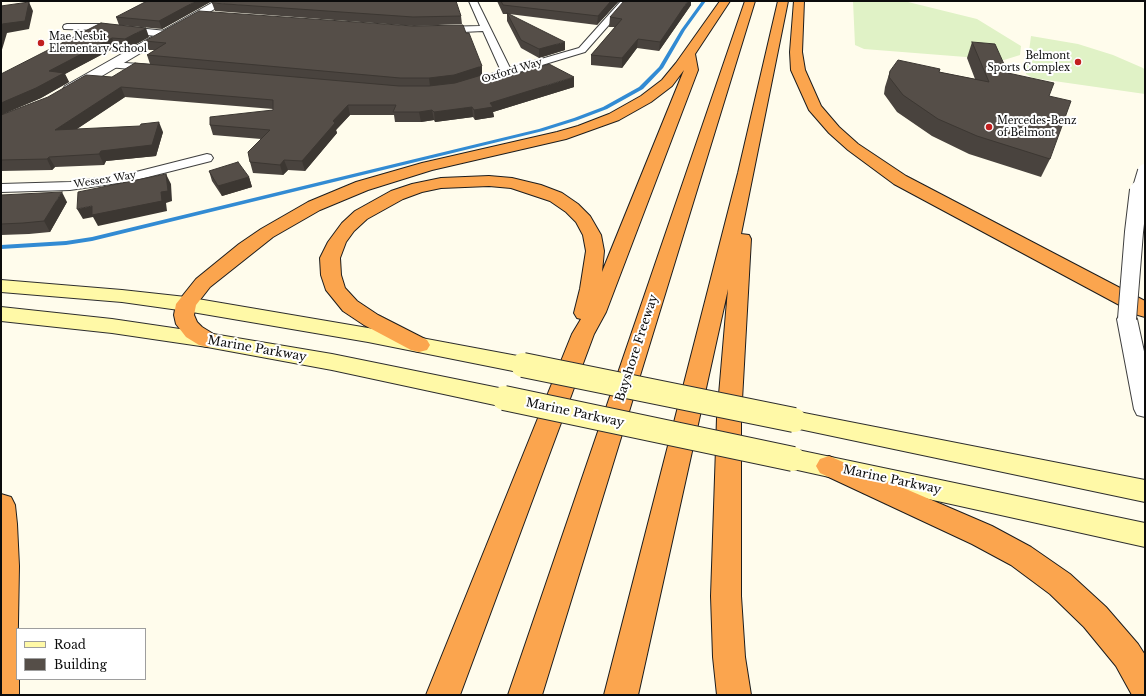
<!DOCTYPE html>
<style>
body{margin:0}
#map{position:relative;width:1146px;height:696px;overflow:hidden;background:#fffcec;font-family:"Libre Baskerville",serif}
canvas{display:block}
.frame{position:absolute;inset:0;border:2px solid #0c0c0c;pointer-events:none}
.legend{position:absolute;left:16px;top:628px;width:130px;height:52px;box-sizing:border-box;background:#fff;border:1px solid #9e9e9e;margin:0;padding:5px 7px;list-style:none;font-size:12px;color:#0c0c0c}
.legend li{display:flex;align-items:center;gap:8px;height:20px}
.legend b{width:20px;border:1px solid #9e9e9e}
</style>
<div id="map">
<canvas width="1146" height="696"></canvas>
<div class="frame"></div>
<ul class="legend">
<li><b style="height:5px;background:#fff9a7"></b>Road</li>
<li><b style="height:11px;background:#554e48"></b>Building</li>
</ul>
</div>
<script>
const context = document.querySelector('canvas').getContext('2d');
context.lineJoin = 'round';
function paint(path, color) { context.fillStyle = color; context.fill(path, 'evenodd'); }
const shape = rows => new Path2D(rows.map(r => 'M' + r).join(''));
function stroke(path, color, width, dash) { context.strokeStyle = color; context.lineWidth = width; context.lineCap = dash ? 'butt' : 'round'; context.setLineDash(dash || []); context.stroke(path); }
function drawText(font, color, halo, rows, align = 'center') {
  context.font = font + ' "Libre Baskerville",serif'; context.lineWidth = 4; context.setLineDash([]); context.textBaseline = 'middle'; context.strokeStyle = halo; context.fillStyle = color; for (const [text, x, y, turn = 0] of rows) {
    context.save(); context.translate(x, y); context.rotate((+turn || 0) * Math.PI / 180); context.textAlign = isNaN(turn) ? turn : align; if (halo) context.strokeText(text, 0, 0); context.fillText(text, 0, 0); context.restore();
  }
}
paint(shape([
 [853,1,904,1,977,19,1021,46,1020,55,1004,60,864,49,855,45],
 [1031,36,1078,44,1113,55,1143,68,1145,70,1145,94,1033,78,1026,74]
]), '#e0f2c6');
paint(shape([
 [702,1,706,1,685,30,663,68,643,89,607,109,578,120,543,131,92,241,66,245,1,249,1,245,66,241,92,237,539,129,574,118,603,107,639,87,659,67,681,30,702,1]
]), '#328bd3');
const minor = shape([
 [469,1,477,1,510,68,579,48,621,1,630,1,585,52,466,88,462,87,461,85,462,83,501,71,483,31,442,33,437,30,442,27,480,26,469,1],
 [67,24,99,24,166,31,171,34,166,37,99,30,64,29,63,27,64,25,67,24],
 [113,62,151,65,156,68,151,71,109,67,108,65,113,62],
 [207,154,211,155,213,158,211,161,132,181,70,190,1,192,1,184,70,182,100,178,132,173,207,154]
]);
const tertiary = shape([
 [215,1,228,1,75,92,65,92,63,89,65,86,215,1],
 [1127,312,1134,314,1137,319,1145,356,1145,417,1137,415,1134,409,1117,319,1120,314,1127,312]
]);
const secondary = shape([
 [1,280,122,290,186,297,368,328,523,357,531,359,534,365,531,371,523,373,368,342,186,311,122,302,1,292,1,280],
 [1,307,112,319,207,333,332,354,504,389,512,392,516,398,512,404,504,407,332,370,207,347,112,333,1,321,1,307],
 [794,411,1145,480,1145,502,785,426,782,420,785,414,794,411],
 [793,449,1145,523,1145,547,793,469,784,466,780,459,784,452,793,449]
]);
const motorway = shape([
 [720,1,730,1,695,54,698,70,606,312,594,334,460,695,426,695,572,334,581,319,577,318,574,313,580,289,586,251,583,235,576,222,566,212,550,201,511,188,489,186,441,188,422,192,403,199,367,219,354,231,346,242,340,258,341,275,345,288,357,301,378,315,427,340,430,345,427,350,419,352,411,350,364,325,343,311,326,290,321,275,320,258,328,242,342,223,355,211,391,191,412,184,441,178,489,176,512,178,541,185,562,193,578,204,590,216,601,235,604,251,602,272,684,70,672,86,651,102,619,120,566,139,432,170,368,190,320,210,273,237,210,287,196,305,194,315,197,322,202,327,215,335,218,340,215,345,207,347,199,345,186,337,176,324,174,315,176,304,196,279,239,244,261,229,308,202,356,182,422,163,557,132,578,126,609,114,641,96,662,80,676,63,720,1],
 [745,1,755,1,542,695,508,695,745,1],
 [778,1,788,1,741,234,749,235,751,239,741,418,741,596,745,657,751,695,717,695,713,657,711,596,717,418,728,289,638,695,604,695,738,173,778,1],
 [794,1,804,1,802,52,805,70,821,106,839,127,858,144,906,176,1145,301,1145,317,1138,315,894,184,848,150,829,133,809,110,791,70,790,52,794,1],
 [829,456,992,526,1031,547,1070,574,1106,607,1138,644,1145,655,1145,695,1132,695,1116,666,1084,627,1050,594,1011,565,972,544,820,473,816,466,820,459,829,456],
 [1,494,11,497,15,505,17,524,19,566,17,679,19,679,19,695,1,695,1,494]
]);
stroke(minor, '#3f3f3f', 2);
stroke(tertiary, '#3f3f3f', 2);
stroke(secondary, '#2e2e2e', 2);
stroke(motorway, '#1d1d1d', 2);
paint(minor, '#fff');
paint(tertiary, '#fff');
paint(secondary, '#fff9a7');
paint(motorway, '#fba54e');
const tertiaryBridgeFar1 = shape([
 [1139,191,1145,171]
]);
const tertiaryBridge = shape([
 [1127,319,1134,232,1139,190]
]);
const secondaryBridge = shape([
 [523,365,794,420],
 [504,398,793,459]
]);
stroke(tertiaryBridgeFar1, '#3f3f3f', 16, []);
stroke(tertiaryBridge, '#3f3f3f', 20, []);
stroke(secondaryBridge, '#2e2e2e', 26, []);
stroke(tertiaryBridgeFar1, '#fff', 14);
stroke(tertiaryBridge, '#fff', 18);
stroke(secondaryBridge, '#fff9a7', 24);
paint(shape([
 [212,1,162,29,119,25,116,17],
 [497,1,619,1,597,25,509,14,565,50,539,58,521,48,507,21,507,14,503,14],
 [212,3,461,16,462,24,414,26,215,11],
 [691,5,659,51,637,48,622,68,591,65,591,55,615,27,609,27,610,17],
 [101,23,149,37,129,48,116,47,65,74,69,82,41,98,1,115],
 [466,33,482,75,488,83,574,87,493,112,494,117,475,120,473,117,435,122,434,120,421,122,395,122,394,115,350,115,336,130,337,133,305,171,288,170,283,175,253,173,250,162,261,139,213,135,210,125,273,110,273,109,125,97,77,129,163,132,156,156,106,161,104,165,55,167,52,170,1,171,1,115,150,64,147,55,155,50,149,50,145,41],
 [972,42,1008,73,1049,96,1050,159,1041,177,969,154,932,136,897,112,884,94,885,87,890,71,939,72,975,79,967,58],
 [209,171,249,177,252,187,222,196,212,181],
 [1,195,67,202,50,232,29,234,1,235]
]), '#49433e');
paint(shape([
 [196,1,212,1,162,29,159,21],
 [611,1,619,1,597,25,598,16],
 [688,1,691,1,691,5,659,51,660,42],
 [29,2,33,11,29,29,7,33,1,53,1,28,2,24],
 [146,28,149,37,129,48,125,39],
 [112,38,116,47,65,74,69,82,41,98,1,115,1,103,49,71],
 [638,39,637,48,622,68,622,58],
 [565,42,565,50,539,58,539,49],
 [482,66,482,75,455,84,430,86,429,78],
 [574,77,574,87,493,112,494,117,475,120,474,110,490,103],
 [121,87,125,97,60,140,55,130],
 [348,105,350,115,336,130,337,133,305,171,302,161,333,121],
 [472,107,473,117,435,122,434,112],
 [432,110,434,120,421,122,419,112],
 [159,122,163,132,156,156,106,161,104,165,99,154,101,151],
 [49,157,55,167,52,170,47,159],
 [284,160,288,170,283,175,280,165],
 [166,174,171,184,172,201,166,203,167,211,98,226,93,217,83,219,77,209,161,192],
 [249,177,252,187,222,196,218,186],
 [62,192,67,202,50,232,44,221]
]), '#3c3732');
const building = shape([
 [147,1,196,1,159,21,116,17,147,1],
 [215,1,456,1,461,16,413,17,212,3,215,1],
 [501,1,611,1,598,16,503,5,501,1],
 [624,1,688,1,660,42,638,39,622,58,591,55,622,19,610,17,624,1],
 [29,2,25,21,2,24,1,28,1,6,29,2],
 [199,11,413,26,463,25,466,33,469,33,482,66,454,75,429,78,400,78,147,55,166,43,145,41,199,11],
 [507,13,565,42,539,49,521,40,507,13],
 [101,23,146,28,125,39,112,38,49,71,64,73,36,88,1,103,1,74,101,23],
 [972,42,995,44,1008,73,1054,83,1049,96,1071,101,1050,159,977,136,938,119,903,95,889,77,890,71,898,60,940,69,939,72,989,82,972,42],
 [135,63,399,86,429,86,455,83,485,74,488,83,549,64,574,77,490,103,493,107,474,110,472,107,434,112,432,110,419,112,393,112,396,105,348,105,333,121,335,123,302,161,284,160,280,165,250,162,248,152,270,130,210,125,210,117,273,110,273,100,121,87,55,130,140,126,141,124,159,122,152,145,101,151,99,154,49,157,47,159,1,160,1,115,48,97,86,75,112,77,135,63],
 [238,162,249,177,218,186,209,171,238,162],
 [166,174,168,191,161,192,162,201,92,215,92,206,77,209,78,192,166,174],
 [62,192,44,221,23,223,1,224,1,195,62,192]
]);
paint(building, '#554e48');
stroke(building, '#3c3732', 1);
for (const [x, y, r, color] of [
 [41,43,4,"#c21f1f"],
 [1078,62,4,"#c21f1f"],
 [989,127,4,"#c21f1f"]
]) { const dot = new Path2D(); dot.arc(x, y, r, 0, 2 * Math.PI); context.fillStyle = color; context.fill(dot); stroke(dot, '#fff', 1.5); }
drawText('10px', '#0c0c0c', '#fff', [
 ["Mae Nesbit",49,37],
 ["Elementary School",49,49],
 ["Belmont",1070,56,"right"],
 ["Sports Complex",1070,68,"right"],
 ["Mercedes-Benz",997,121],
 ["of Belmont",997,133]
], 'left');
drawText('10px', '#0c0c0c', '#fff', [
 ["Oxford Way",512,71,-17],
 ["Wessex Way",105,180,-9]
]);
drawText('12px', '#0c0c0c', '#fff', [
 ["Bayshore Freeway",637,348,-72],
 ["Marine Parkway",257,349,10],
 ["Marine Parkway",575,413,12],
 ["Marine Parkway",892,480,12]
]);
</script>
